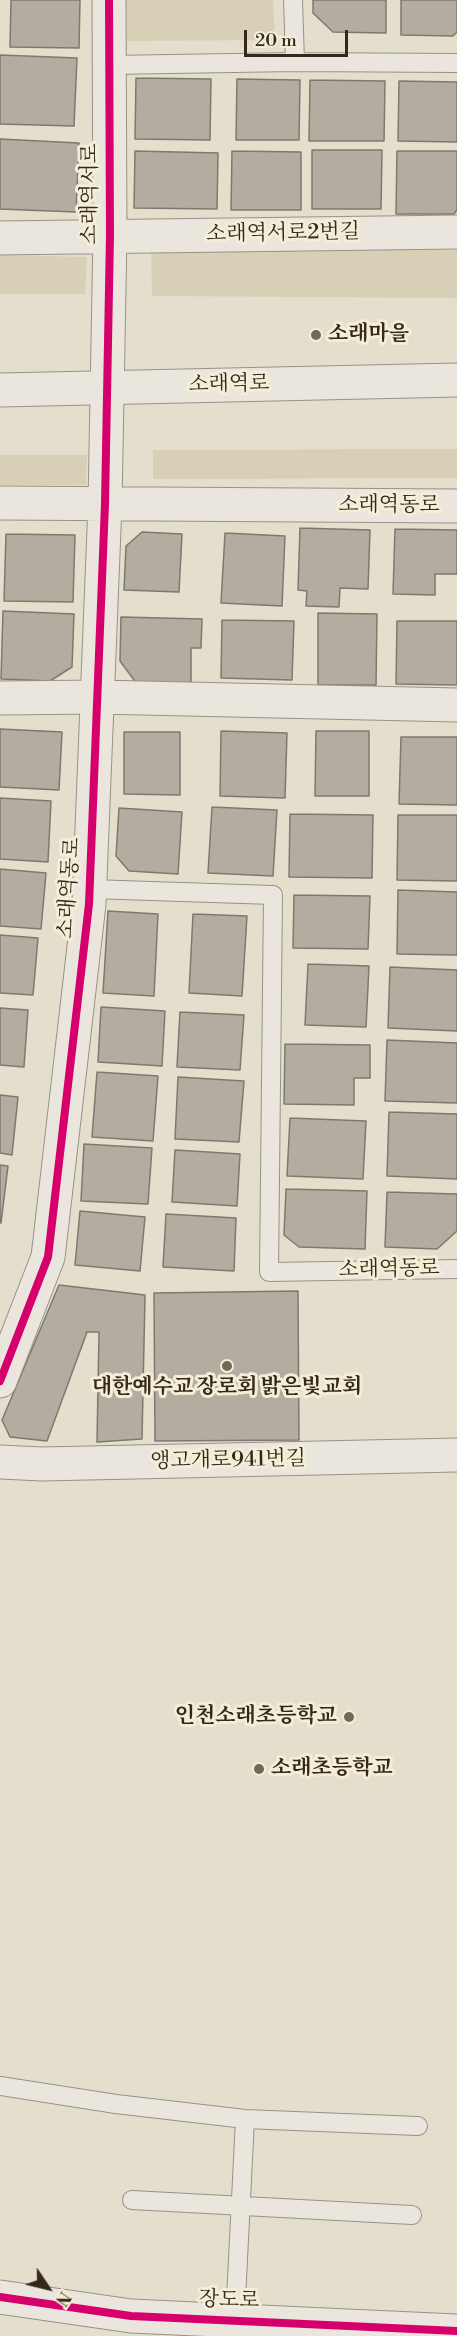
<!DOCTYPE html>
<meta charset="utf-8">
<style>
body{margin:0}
#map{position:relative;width:457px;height:2336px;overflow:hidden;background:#e4decc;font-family:"Libre Bodoni",serif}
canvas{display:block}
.north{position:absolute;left:18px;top:2258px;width:60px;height:60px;-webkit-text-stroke:4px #f4edd7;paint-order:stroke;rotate:125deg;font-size:16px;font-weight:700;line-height:24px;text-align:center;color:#33281b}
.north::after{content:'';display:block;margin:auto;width:21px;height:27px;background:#33281b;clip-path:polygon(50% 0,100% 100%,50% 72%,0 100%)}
.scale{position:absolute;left:244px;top:30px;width:104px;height:27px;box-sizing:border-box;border:3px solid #33281b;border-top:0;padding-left:8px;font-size:18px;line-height:21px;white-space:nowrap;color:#33281b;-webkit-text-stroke:4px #f4edd7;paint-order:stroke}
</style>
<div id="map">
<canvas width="457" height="2336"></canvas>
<div class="north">N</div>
<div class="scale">20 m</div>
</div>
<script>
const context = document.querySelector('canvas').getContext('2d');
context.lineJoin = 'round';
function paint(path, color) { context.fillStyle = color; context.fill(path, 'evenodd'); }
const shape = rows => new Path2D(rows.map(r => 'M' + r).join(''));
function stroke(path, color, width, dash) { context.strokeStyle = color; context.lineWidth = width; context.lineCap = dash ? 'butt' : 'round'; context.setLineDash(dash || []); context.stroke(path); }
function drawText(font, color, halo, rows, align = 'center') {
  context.font = font + ' "Libre Bodoni","Noto Serif KR",serif'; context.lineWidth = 6; context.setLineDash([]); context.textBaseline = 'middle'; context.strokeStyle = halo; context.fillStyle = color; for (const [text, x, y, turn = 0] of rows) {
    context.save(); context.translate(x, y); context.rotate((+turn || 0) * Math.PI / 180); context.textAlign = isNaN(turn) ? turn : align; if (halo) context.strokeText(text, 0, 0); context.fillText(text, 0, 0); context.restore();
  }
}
paint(shape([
 [126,0,273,0,275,40,127,41],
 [151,247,457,250,457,298,152,296],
 [0,255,87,257,85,294,0,294],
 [457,449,457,478,153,479,153,450],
 [0,455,87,455,86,485,0,485]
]), '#d8cfb7');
const building = shape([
 [11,0,80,0,79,48,10,47,11,0],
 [313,0,386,0,386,33,333,32,313,13,313,0],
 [401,0,457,0,457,32,453,36,401,35,401,0],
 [0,55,77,58,74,126,0,124,0,55],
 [136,78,211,79,210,140,135,139,136,78],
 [237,79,300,80,299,140,236,140,237,79],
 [310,80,385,81,384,141,309,141,310,80],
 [399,81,457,82,457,142,398,141,399,81],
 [0,139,79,143,76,212,0,209,0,139],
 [312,150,382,150,381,209,312,209,312,150],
 [135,151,218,153,217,209,134,208,135,151],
 [232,151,301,152,301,210,231,210,232,151],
 [397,151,457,151,457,210,454,214,396,214,397,151],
 [300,528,370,530,368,589,340,588,339,607,306,606,307,591,298,590,300,528],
 [395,529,457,530,457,574,435,574,435,595,393,594,395,529],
 [142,532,182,534,179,592,124,590,126,546,142,532],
 [225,533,285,536,282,606,221,603,225,533],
 [6,534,75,535,73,602,4,601,6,534],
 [3,611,74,614,72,667,50,681,1,679,3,611],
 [318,613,377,614,376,685,318,685,318,613],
 [121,617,202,619,201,648,191,648,191,685,137,684,120,661,121,617],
 [222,620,294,621,292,680,221,678,222,620],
 [397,621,457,621,457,685,396,684,397,621],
 [0,729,62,732,59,790,0,787,0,729],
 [221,731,287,733,285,798,220,796,221,731],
 [316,731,369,731,369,796,315,796,316,731],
 [124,732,180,732,180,795,124,794,124,732],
 [401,737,457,737,457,805,399,804,401,737],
 [0,798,51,801,48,862,0,859,0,798],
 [212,807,277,810,273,876,208,873,212,807],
 [119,808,182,812,178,874,129,871,116,856,119,808],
 [290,814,373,815,372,878,289,877,290,814],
 [398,815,457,815,457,881,397,880,398,815],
 [0,869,46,873,41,929,0,926,0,869],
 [398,890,457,892,457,955,397,954,398,890],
 [294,895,370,896,368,949,293,948,294,895],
 [108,911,158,914,154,996,103,993,108,911],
 [193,914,247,916,242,996,189,993,193,914],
 [0,935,38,938,33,995,0,993,0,935],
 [308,964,369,966,366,1027,305,1025,308,964],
 [390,967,457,970,457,1031,388,1028,390,967],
 [101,1007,165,1011,162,1066,98,1062,101,1007],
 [0,1008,28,1010,24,1067,0,1065,0,1008],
 [180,1012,244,1015,240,1070,177,1067,180,1012],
 [387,1040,457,1043,457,1103,385,1101,387,1040],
 [285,1044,370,1045,370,1078,354,1078,354,1105,284,1104,285,1044],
 [97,1072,158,1076,153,1141,92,1137,97,1072],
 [178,1077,244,1081,239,1142,175,1139,178,1077],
 [0,1095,18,1097,12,1155,0,1153,0,1095],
 [389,1112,457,1114,457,1179,387,1176,389,1112],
 [290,1118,366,1121,363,1179,287,1176,290,1118],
 [84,1144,152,1148,148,1204,81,1201,84,1144],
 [175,1150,240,1154,237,1206,172,1202,175,1150],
 [0,1165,8,1166,1,1223,0,1223,0,1165],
 [286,1189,367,1191,365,1249,299,1247,284,1235,286,1189],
 [387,1192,457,1194,457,1231,437,1249,385,1247,387,1192],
 [80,1211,145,1217,140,1271,75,1265,80,1211],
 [166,1214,236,1218,234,1271,163,1267,166,1214],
 [59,1285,145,1295,142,1439,97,1442,99,1332,87,1332,47,1441,10,1437,2,1420,59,1285],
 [298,1291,299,1440,155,1441,154,1293,298,1291]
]);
paint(building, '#b2ada0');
stroke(building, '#7e796f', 1.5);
const service = shape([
 [293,0,295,62],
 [108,65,295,62,457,63],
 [90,889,273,895,269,1272,457,1269],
 [0,2086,116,2104,245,2119,418,2126],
 [132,2200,412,2215],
 [235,2319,245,2119]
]);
const minor = shape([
 [0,238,457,232],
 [0,503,457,506],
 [0,698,97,697,457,705],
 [0,1381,48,1257,89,904,105,504,110,235,109,0],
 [0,1462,42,1464,457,1455],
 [0,2297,131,2316,457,2331]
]);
const tertiary = shape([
 [0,390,457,380]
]);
stroke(service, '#979287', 20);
stroke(minor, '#979287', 35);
stroke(tertiary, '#979287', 35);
stroke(service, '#eae6dd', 18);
stroke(minor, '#eae6dd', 33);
stroke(tertiary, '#eae6dd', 33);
stroke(shape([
 [0,1381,48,1257,89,904,105,504,110,235,109,0],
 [0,2297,131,2316,457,2331]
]), '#d6006c', 8);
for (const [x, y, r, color] of [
 [316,335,6,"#716859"],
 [227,1366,6,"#716859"],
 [349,1717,6,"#716859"],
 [259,1769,6,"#716859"]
]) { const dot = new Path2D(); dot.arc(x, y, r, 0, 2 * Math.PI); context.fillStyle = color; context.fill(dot); stroke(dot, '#f4edd7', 2); }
drawText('21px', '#33281b', '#f4edd7', [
 ["소래역서로",91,194,-90],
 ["소래역서로2번길",283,234,-1],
 ["소래역로",229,385,-1],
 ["소래역동로",389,506],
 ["소래역동로",70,888,-86],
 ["소래역동로",389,1270,-1],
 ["앵고개로941번길",228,1461,-1],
 ["장도로",229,2301,2]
]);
drawText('bold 21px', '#33281b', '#f4edd7', [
 ["소래마을",328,335],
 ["대한예수교 장로회 밝은빛교회",227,1388,"center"],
 ["인천소래초등학교",337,1717,"right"],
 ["소래초등학교",271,1769]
], 'left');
</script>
